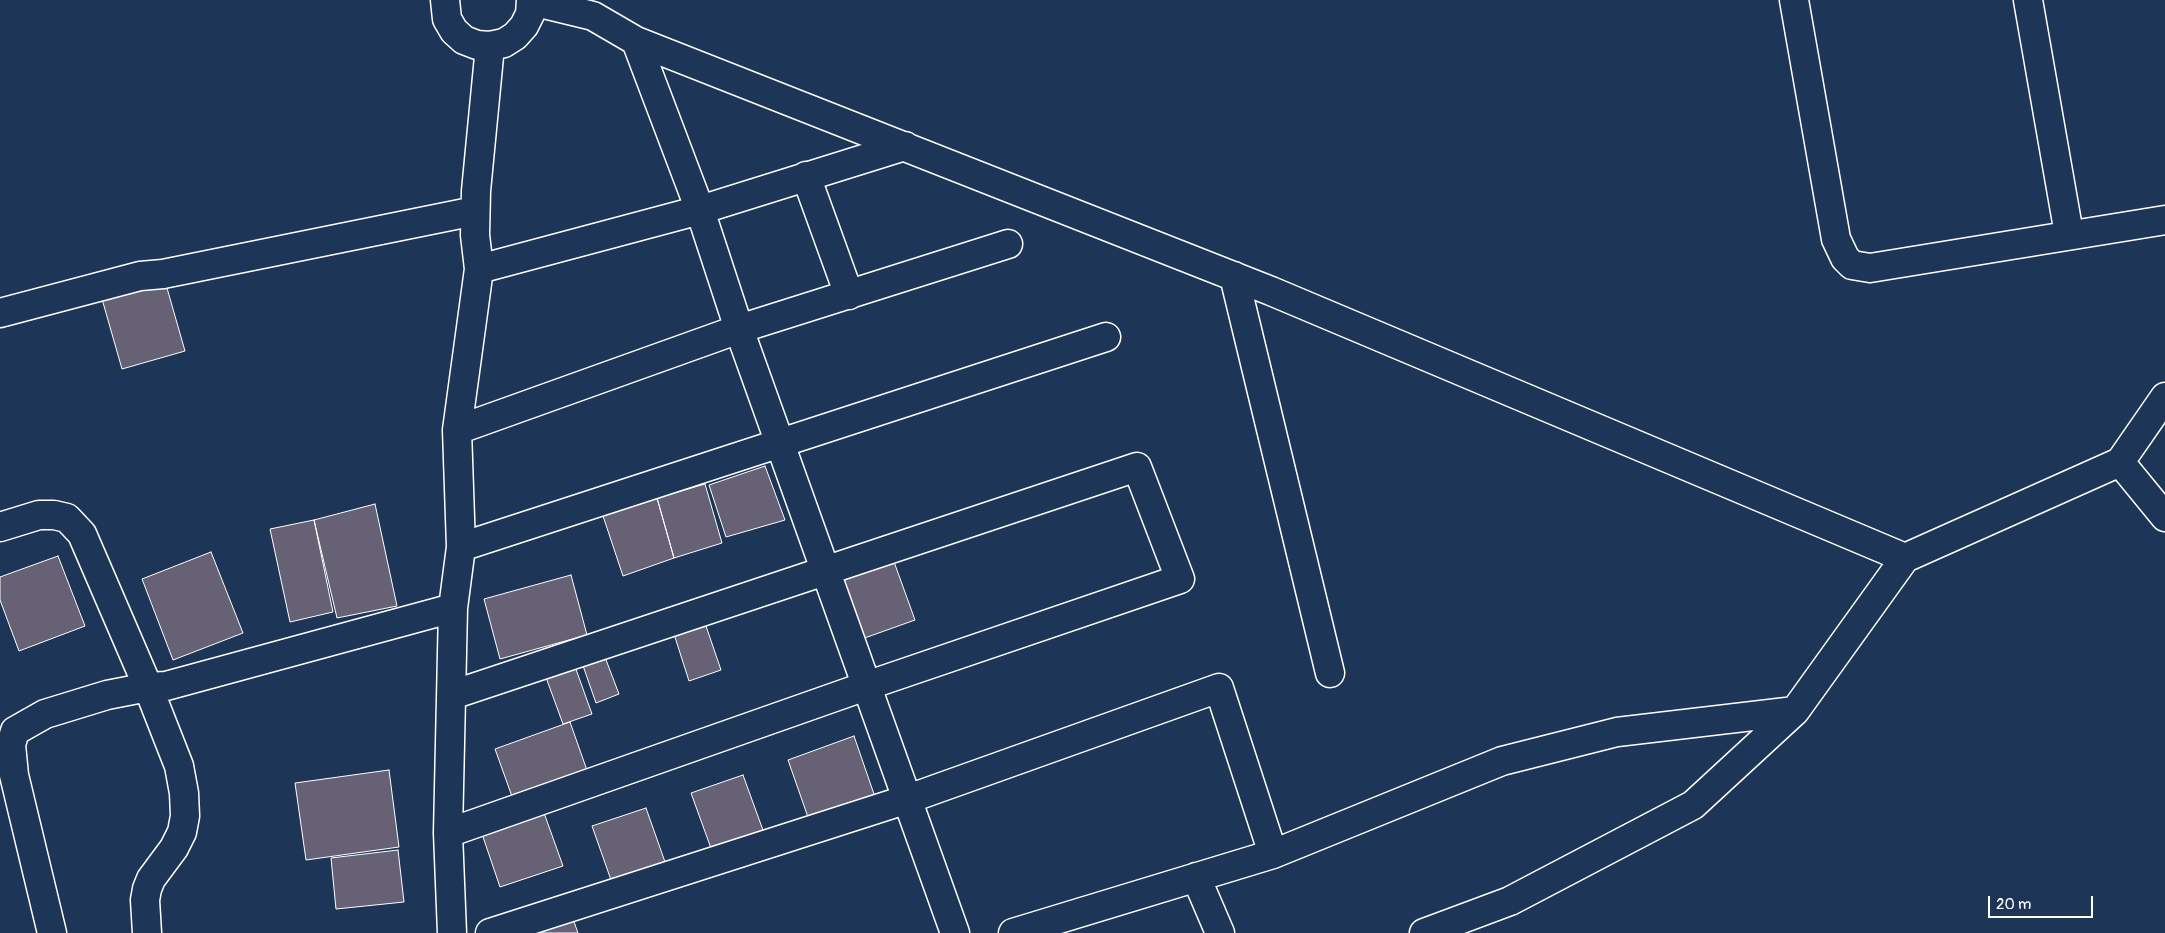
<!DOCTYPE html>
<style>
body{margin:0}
#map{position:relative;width:2165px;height:933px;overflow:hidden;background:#1d3557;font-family:Pangolin,sans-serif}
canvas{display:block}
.scale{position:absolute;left:1988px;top:896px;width:105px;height:22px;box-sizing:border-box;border:2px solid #fff;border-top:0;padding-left:6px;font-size:15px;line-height:18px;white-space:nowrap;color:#fff;-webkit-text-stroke:4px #1d3557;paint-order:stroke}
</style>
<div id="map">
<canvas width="2165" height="933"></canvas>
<div class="scale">20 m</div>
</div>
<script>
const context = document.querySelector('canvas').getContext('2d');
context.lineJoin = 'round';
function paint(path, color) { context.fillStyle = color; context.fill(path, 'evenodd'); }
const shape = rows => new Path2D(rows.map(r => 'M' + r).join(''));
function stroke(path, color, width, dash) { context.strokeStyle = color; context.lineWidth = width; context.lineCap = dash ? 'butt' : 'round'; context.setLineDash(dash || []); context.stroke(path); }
const building = shape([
 [163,274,185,351,122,369,100,292,163,274],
 [765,466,785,520,726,537,709,485,765,466],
 [705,484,722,543,674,558,657,498,705,484],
 [657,498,674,558,623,576,602,513,657,498],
 [375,504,397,606,337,618,314,520,375,504],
 [314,520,333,612,290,622,270,529,314,520],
 [211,552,243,633,173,660,142,579,211,552],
 [58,556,85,626,19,651,0,600,0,577,58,556],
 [893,559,915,620,859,640,838,579,893,559],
 [571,575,587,635,500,659,484,599,571,575],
 [705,623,721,670,689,681,674,634,705,623],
 [603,652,619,694,596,703,581,660,603,652],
 [573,661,592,714,563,724,544,672,573,661],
 [570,722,589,776,514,802,495,749,570,722],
 [854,736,875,797,809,820,788,760,854,736],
 [389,770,399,847,306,860,295,783,389,770],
 [743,775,764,833,712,851,691,793,743,775],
 [646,808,665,862,611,880,592,826,646,808],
 [543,810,563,866,500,887,481,831,543,810],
 [398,850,404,902,336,909,331,858,398,850],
 [573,919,578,933,534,933,573,919]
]);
paint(building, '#666175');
stroke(building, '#fff', 1);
const minor = shape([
 [445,0,447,19,454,31,464,40,477,45,490,46,504,43,515,36,524,26,530,14,531,0],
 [1794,0,1836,239,1845,258,1852,265,1870,268,2165,220],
 [2028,0,2069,234],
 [531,1,593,16,636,41,1271,291,1905,558,2120,462,2165,397],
 [636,41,700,210,739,329,955,933],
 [806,176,849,295],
 [479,269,700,210,905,146],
 [1234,276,1330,673],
 [0,313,140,276,163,274,475,211],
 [457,430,739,329,1008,244],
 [2120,462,2165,517],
 [0,527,39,515,54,515,67,518,82,534,148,687,179,766,184,793,185,816,182,832,174,848,151,879,147,889,145,900,147,933],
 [461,547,1106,337],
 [448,833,866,686,1180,579,1137,467,452,695],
 [1196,877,1220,933],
 [52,933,14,775,11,745,15,731,45,714,107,695,148,687,166,686,453,608],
 [452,933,448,833,453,608,461,547,457,430,479,269,475,235,476,191,490,46],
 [490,933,908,799,1219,688,1273,854],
 [1013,933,1273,854,1502,761,1617,732,1795,711],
 [1424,933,1510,901,1693,805,1795,711,1905,558]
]);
stroke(minor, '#fff', 31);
stroke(minor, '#1d3557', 28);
</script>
